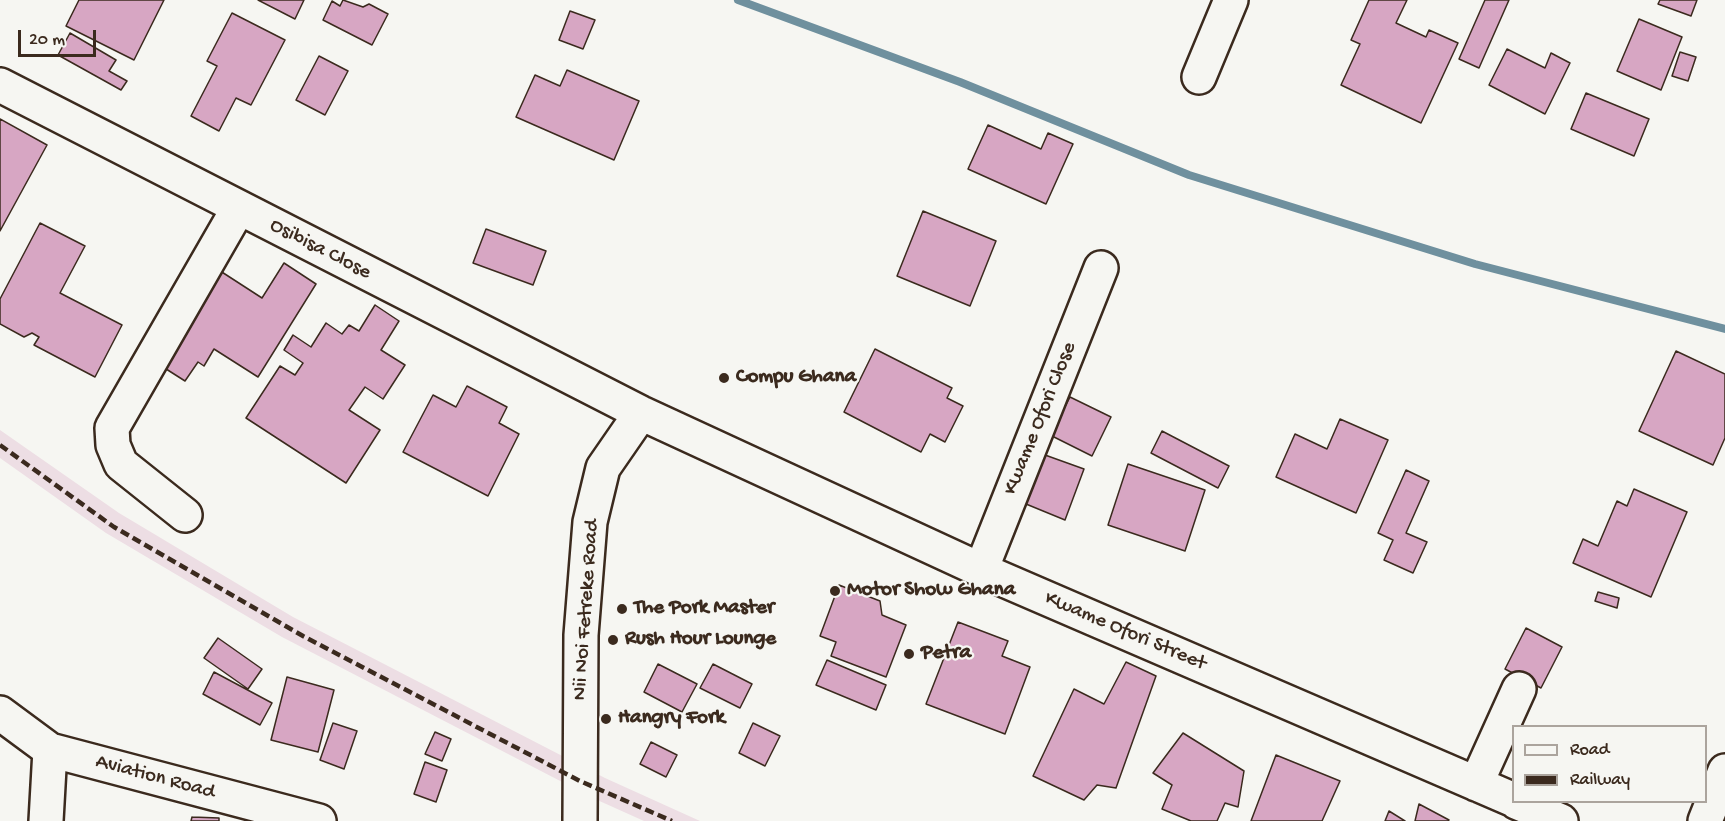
<!DOCTYPE html>
<style>
body{margin:0}
#map{position:relative;width:1725px;height:821px;overflow:hidden;background:#f6f6f2;font-family:"Gochi Hand",sans-serif}
canvas{display:block}
.legend{position:absolute;left:1512px;top:725px;width:195px;height:78px;box-sizing:border-box;background:#f6f6f2;border:2px solid #aba49d;margin:0;padding:8px 10px;list-style:none;font-size:18px;color:#3b2a1e}
.legend li{display:flex;align-items:center;gap:12px;height:30px}
.legend b{width:30px;border:2px solid #aba49d}
.scale{position:absolute;left:18px;top:30px;width:78px;height:27px;box-sizing:border-box;border:3px solid #3b2a1e;border-top:0;padding-left:8px;font-size:18px;line-height:21px;white-space:nowrap;color:#3b2a1e;-webkit-text-stroke:4px #f6f6f2;paint-order:stroke}
</style>
<div id="map">
<canvas width="1725" height="821"></canvas>
<ul class="legend">
<li><b style="height:8px;background:#f6f6f2"></b>Road</li>
<li><b style="height:8px;background:#3b2a1e"></b>Railway</li>
</ul>
<div class="scale">20 m</div>
</div>
<script>
const context = document.querySelector('canvas').getContext('2d');
context.lineJoin = 'round';
function paint(path, color) { context.fillStyle = color; context.fill(path, 'evenodd'); }
const shape = rows => new Path2D(rows.map(r => 'M' + r).join(''));
function stroke(path, color, width, dash) { context.strokeStyle = color; context.lineWidth = width; context.lineCap = dash ? 'butt' : 'round'; context.setLineDash(dash || []); context.stroke(path); }
function drawText(font, color, halo, rows, align = 'center') {
  context.font = font + ' "Gochi Hand",sans-serif'; context.lineWidth = 4.5; context.setLineDash([]); context.textBaseline = 'middle'; context.strokeStyle = halo; context.fillStyle = color; for (const [text, x, y, turn = 0] of rows) {
    context.save(); context.translate(x, y); context.rotate((+turn || 0) * Math.PI / 180); context.textAlign = isNaN(turn) ? turn : align; if (halo) context.strokeText(text, 0, 0); context.fillText(text, 0, 0); context.restore();
  }
}
paint(shape([
 [0,430,119,513,293,617,605,778,700,821,644,821,595,799,282,637,106,533,0,458]
]), '#eddee4');
stroke(shape([
 [738,0,960,82,1189,175,1475,264,1725,329]
]), '#6f909e', 8);
const building = shape([
 [79,0,164,0,134,60,66,26,79,0],
 [258,0,304,0,295,19,258,0],
 [343,0,363,7,369,4,388,14,372,45,323,20,332,1,340,6,343,0],
 [1369,0,1407,0,1396,23,1426,37,1429,30,1458,43,1421,123,1341,85,1360,44,1351,40,1369,0],
 [1485,0,1509,0,1479,68,1459,59,1485,0],
 [1660,0,1697,0,1691,16,1658,4,1660,0],
 [570,11,595,20,583,49,559,40,570,11],
 [232,13,285,40,251,105,236,98,219,131,191,116,217,66,207,61,232,13],
 [1639,19,1682,37,1661,90,1617,71,1639,19],
 [70,33,116,60,109,71,127,81,121,90,58,55,70,33],
 [1507,49,1545,68,1551,53,1570,63,1545,114,1489,85,1507,49],
 [1680,52,1696,57,1688,81,1672,76,1680,52],
 [319,56,348,71,325,115,296,100,319,56],
 [567,70,639,101,614,160,516,117,535,75,560,86,567,70],
 [1586,93,1649,119,1634,156,1571,129,1586,93],
 [0,119,47,145,0,231,0,119],
 [988,125,1041,149,1048,133,1073,144,1046,204,968,169,988,125],
 [923,211,996,241,970,306,897,276,923,211],
 [40,223,85,246,60,293,122,325,95,377,34,345,39,337,32,333,24,337,0,324,0,299,40,223],
 [486,229,546,251,533,285,473,263,486,229],
 [284,263,316,284,258,377,214,349,204,366,198,362,185,381,152,360,211,265,262,298,284,263],
 [375,305,399,321,381,350,405,365,383,399,365,387,349,410,380,430,346,483,246,418,280,366,295,375,303,363,284,350,293,335,311,347,326,323,342,334,349,325,359,331,375,305],
 [875,349,952,388,947,398,963,406,945,442,930,434,921,452,844,412,875,349],
 [1676,351,1725,374,1725,438,1713,465,1639,431,1676,351],
 [467,386,507,407,499,423,519,434,488,496,403,452,433,395,456,407,467,386],
 [1070,397,1111,417,1092,456,1050,435,1070,397],
 [1340,419,1388,440,1356,513,1276,477,1295,434,1327,449,1340,419],
 [1162,431,1229,466,1218,488,1151,453,1162,431],
 [1045,455,1084,469,1065,520,1026,504,1045,455],
 [1128,464,1205,490,1185,551,1108,525,1128,464],
 [1406,470,1429,481,1406,533,1427,542,1413,573,1384,560,1393,540,1378,533,1406,470],
 [1634,489,1687,512,1651,597,1573,563,1583,539,1598,546,1617,501,1627,506,1634,489],
 [839,585,880,601,882,615,906,625,886,677,831,656,836,642,820,636,839,585],
 [1598,592,1619,598,1617,608,1595,601,1598,592],
 [958,622,1008,641,1002,656,1030,667,1005,734,926,704,958,622],
 [1526,628,1562,647,1541,688,1505,669,1526,628],
 [218,638,262,669,248,689,204,658,218,638],
 [827,660,886,685,876,710,816,685,827,660],
 [1126,662,1156,676,1116,788,1097,785,1084,800,1033,776,1074,689,1104,704,1126,662],
 [658,664,697,684,682,712,644,692,658,664],
 [713,664,752,684,740,708,700,688,713,664],
 [214,672,272,703,260,725,203,694,214,672],
 [287,677,334,690,318,752,271,740,287,677],
 [333,723,357,731,344,769,320,760,333,723],
 [753,723,780,736,765,766,739,753,753,723],
 [435,732,451,739,442,761,425,754,435,732],
 [1183,733,1244,771,1238,807,1225,803,1217,821,1191,821,1162,809,1172,785,1153,773,1183,733],
 [651,742,677,755,666,777,640,764,651,742],
 [1276,755,1340,781,1322,821,1251,821,1276,755],
 [425,762,447,770,436,802,414,794,425,762],
 [1419,804,1449,820,1448,821,1415,821,1419,804],
 [1389,811,1405,821,1385,821,1389,811],
 [192,817,219,818,219,821,191,821,192,817]
]);
paint(building, '#d7a6c3');
stroke(building, '#3b2a1e', 1.5);
const minor = shape([
 [1199,77,1231,0],
 [0,85,641,413,981,570,1514,800],
 [185,515,121,464,113,445,112,428,238,209],
 [981,570,1101,268],
 [0,713,50,750,319,821],
 [1476,784,1519,689],
 [1516,802,1561,821],
 [46,821,50,750],
 [580,821,581,635,590,522,603,468,641,413],
 [1705,821,1725,771]
]);
stroke(minor, '#3b2a1e', 38);
stroke(minor, '#f6f6f2', 33);
stroke(shape([
 [0,445,114,527,303,636,580,781,672,821]
]), '#3b2a1e', 4.5, [9, 4.5]);
for (const [x, y, r, color] of [
 [724,378,6,"#3b2a1e"],
 [835,591,6,"#3b2a1e"],
 [622,609,6,"#3b2a1e"],
 [613,640,6,"#3b2a1e"],
 [909,654,6,"#3b2a1e"],
 [606,719,6,"#3b2a1e"]
]) { const dot = new Path2D(); dot.arc(x, y, r, 0, 2 * Math.PI); context.fillStyle = color; context.fill(dot); stroke(dot, '#f6f6f2', 2); }
drawText('21px', '#3b2a1e', '#f6f6f2', [
 ["Osibisa Close",320,250,27],
 ["Kwame Ofori Close",1041,419,-68],
 ["Nii Noi Fetreke Road",587,610,-86],
 ["Kwame Ofori Street",1125,632,23],
 ["Aviation Road",155,778,15]
]);
drawText('bold 21px', '#3b2a1e', '#f6f6f2', [
 ["Compu Ghana",736,378],
 ["Motor Show Ghana",847,591],
 ["The Pork Master",634,609],
 ["Rush Hour Lounge",625,640],
 ["Petra",921,654],
 ["Hangry Fork",618,719]
], 'left');
</script>
